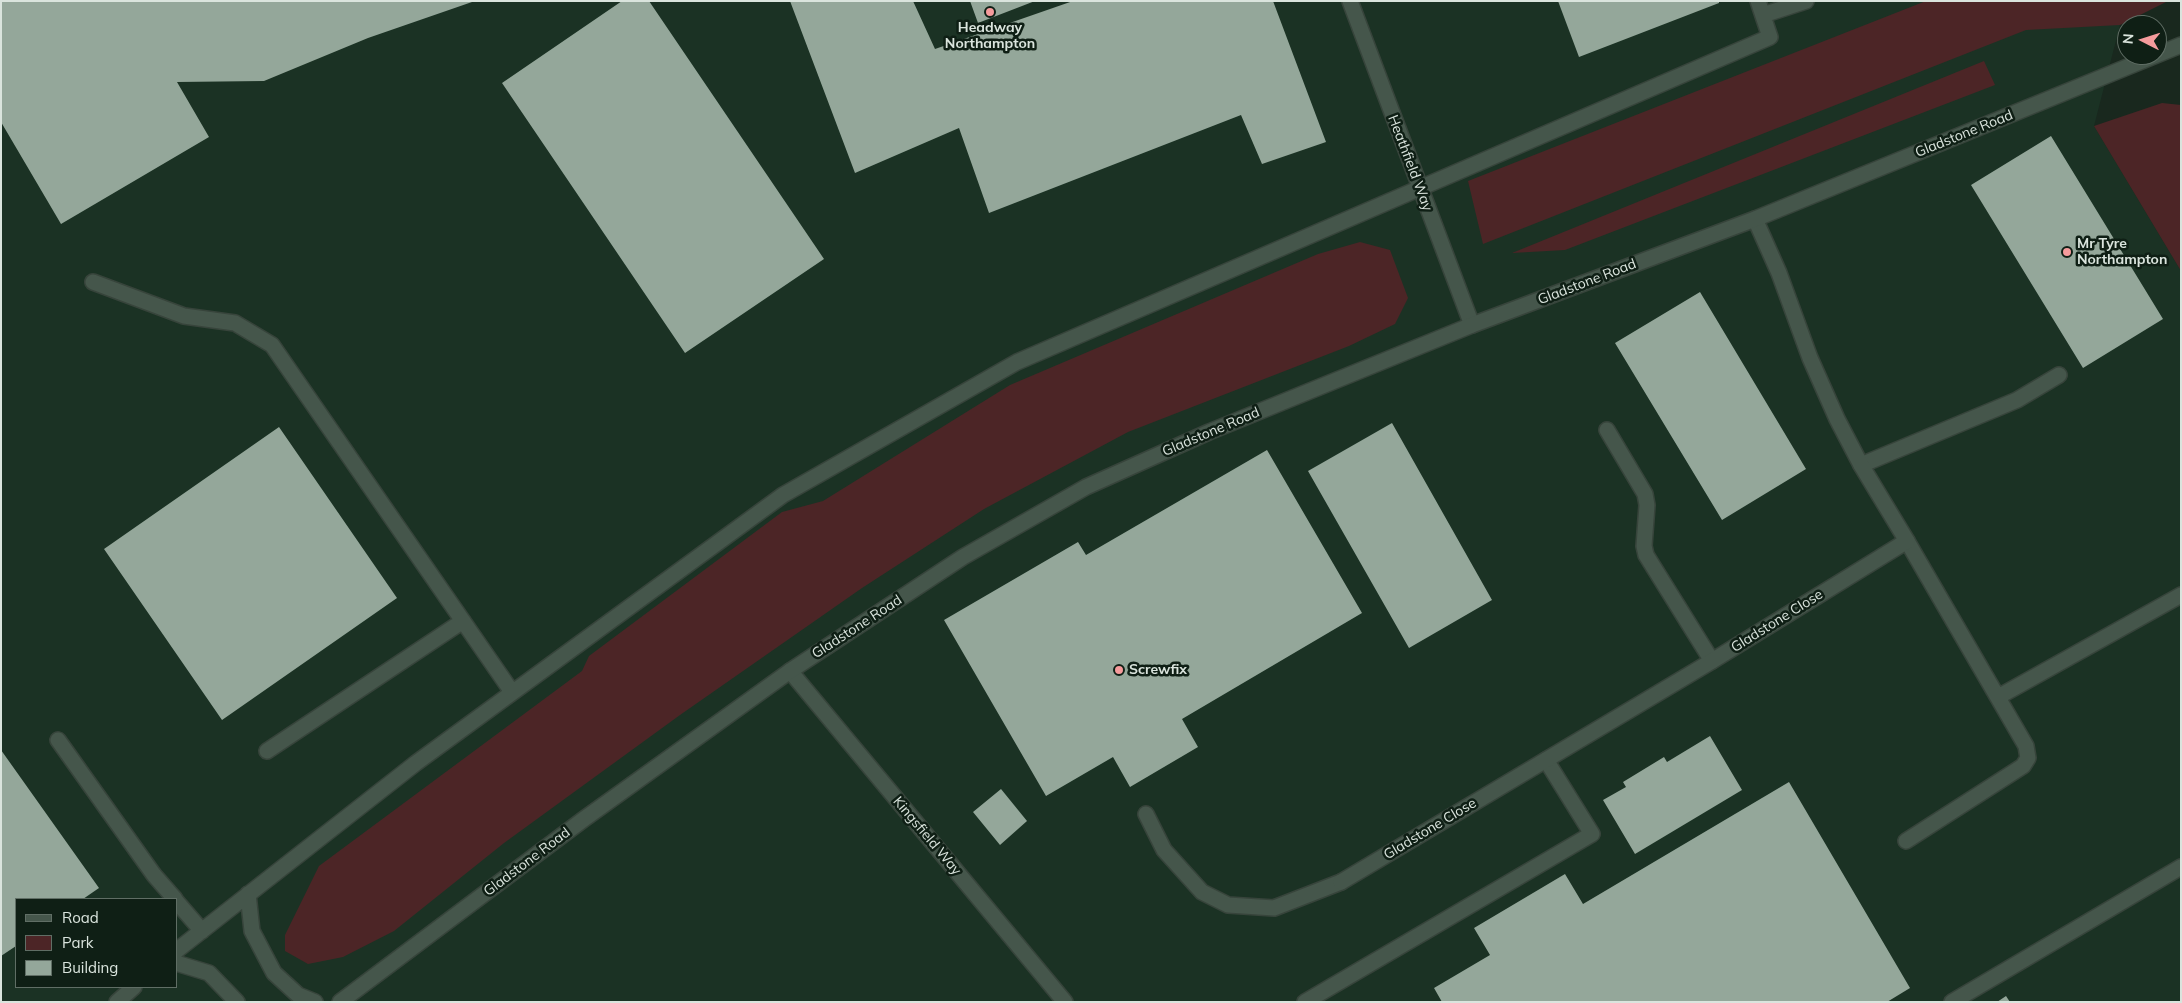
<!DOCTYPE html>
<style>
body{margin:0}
#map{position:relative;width:2182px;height:1003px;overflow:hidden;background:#19281e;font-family:Mulish,sans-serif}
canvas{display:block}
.frame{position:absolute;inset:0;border:2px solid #dae4dd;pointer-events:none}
.legend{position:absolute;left:15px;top:898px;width:162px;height:90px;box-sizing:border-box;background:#0f1f15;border:1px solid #606e65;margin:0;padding:6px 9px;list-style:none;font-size:15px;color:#dae4dd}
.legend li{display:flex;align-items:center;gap:10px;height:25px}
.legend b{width:25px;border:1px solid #606e65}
.north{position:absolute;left:2117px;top:15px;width:50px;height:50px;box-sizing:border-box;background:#0f1f15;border:1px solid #606e65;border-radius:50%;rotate:275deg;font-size:14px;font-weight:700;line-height:20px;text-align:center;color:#dae4dd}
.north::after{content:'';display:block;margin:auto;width:18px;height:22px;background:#f59b9c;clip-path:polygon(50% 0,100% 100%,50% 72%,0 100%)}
</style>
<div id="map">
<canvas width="2182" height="1003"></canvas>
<div class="frame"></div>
<ul class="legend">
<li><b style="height:6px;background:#45564b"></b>Road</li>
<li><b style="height:14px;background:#4c2526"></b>Park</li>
<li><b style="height:14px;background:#94a79a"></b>Building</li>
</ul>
<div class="north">N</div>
</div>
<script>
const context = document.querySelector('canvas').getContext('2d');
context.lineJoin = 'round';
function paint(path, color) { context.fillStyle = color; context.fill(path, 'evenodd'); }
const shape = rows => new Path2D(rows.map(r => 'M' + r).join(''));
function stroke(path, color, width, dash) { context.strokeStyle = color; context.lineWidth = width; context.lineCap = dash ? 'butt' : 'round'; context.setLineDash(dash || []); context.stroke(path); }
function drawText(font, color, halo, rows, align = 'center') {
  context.font = font + ' Mulish,sans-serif'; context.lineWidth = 5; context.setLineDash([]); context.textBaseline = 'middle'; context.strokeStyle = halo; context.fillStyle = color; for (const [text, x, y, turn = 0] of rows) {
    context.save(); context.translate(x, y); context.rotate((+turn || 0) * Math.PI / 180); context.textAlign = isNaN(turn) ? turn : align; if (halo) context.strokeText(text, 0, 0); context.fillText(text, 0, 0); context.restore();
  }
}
paint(shape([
 [1,1,2114,1,2120,25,2094,126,2181,271,2181,1002,1,1002],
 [16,899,176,899,176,987,16,987]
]), '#1b3224');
paint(shape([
 [1926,1,2168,1,2120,25,2026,30,1483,244,1468,181],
 [1984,61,1995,85,1565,250,1512,253],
 [2162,103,2181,105,2181,271,2094,126],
 [1360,242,1390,250,1408,298,1395,324,1349,346,1128,432,984,509,862,588,680,715,504,843,394,931,343,957,308,964,285,951,285,935,319,866,582,671,589,656,782,512,823,501,1010,385,1318,254]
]), '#4c2526');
paint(shape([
 [1,1,472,1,472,2,368,38,264,81,177,82,209,137,61,224,1,122],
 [622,1,649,1,824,259,685,353,502,83],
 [790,1,913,1,935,49,1073,1,1273,1,1326,142,1262,164,1241,115,989,213,959,128,855,173],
 [970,1,1035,1,978,23],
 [1558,1,1719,1,1719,3,1579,57],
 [2051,136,2163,319,2083,368,1971,185],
 [1700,292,1806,469,1722,520,1615,343],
 [1392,423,1492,600,1409,648,1308,471],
 [279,427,397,598,222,720,104,549],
 [1267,450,1362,613,1182,719,1198,747,1130,787,1113,757,1046,796,944,620,1078,542,1086,555],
 [1710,736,1742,790,1635,854,1603,800,1626,787,1623,782,1664,757,1667,762],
 [1,750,99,888,83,899,16,899,16,946,1,956],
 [1789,782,1910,988,1887,1002,1442,1002,1434,988,1490,955,1474,928,1565,874,1583,904],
 [1001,789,1027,821,1000,845,973,812],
 [2006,996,2010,1002,1997,1002]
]), '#94a79a');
const service = shape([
 [1763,15,1806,1],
 [93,282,184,316,235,323,272,345,512,692],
 [1607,430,1645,494,1647,505,1644,546,1646,555,1712,661],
 [1861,465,2017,400,2059,375],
 [1998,697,2181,595],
 [58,740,154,875,175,899],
 [267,751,463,621],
 [1146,814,1164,850,1202,892,1228,905,1274,908,1341,882],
 [1906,841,2023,766,2028,758,2026,746,1907,541],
 [248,894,252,931,274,973,298,995,315,1002],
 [176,901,202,931],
 [176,951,416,763,783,495,1017,362,1770,37,1758,1],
 [176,963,209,973,237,1002],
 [117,1002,134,987],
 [1305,1002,1592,834,1546,760],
 [1952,1002,2181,867]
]);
const minor = shape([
 [1350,1,1472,325],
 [790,671,1065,1002],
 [1341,882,1712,661,1907,541,1861,465,1837,419,1810,358,1779,273,1755,219]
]);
const tertiary = shape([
 [340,1002,584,819,790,671,963,557,1086,487,1209,432,1472,325,1755,219,2181,45]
]);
stroke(service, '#37443b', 18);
stroke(minor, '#37443b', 18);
stroke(tertiary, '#37443b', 18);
stroke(service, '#45564b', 15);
stroke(minor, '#45564b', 15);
stroke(tertiary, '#45564b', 15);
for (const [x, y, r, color] of [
 [990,12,5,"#f59b9c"],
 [2067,252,5,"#f59b9c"],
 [1119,670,5,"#f59b9c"]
]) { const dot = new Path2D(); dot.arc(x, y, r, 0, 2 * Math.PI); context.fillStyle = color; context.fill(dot); stroke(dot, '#0f1f15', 2); }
drawText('bold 14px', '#dae4dd', '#0f1f15', [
 ["Headway",990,28,"center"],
 ["Northampton",990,44,"center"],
 ["Mr Tyre",2077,244],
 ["Northampton",2077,260],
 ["Screwfix",1129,670]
], 'left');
drawText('14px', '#dae4dd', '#0f1f15', [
 ["Gladstone Road",1964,134,-22],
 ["Heathfield Way",1410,163,69],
 ["Gladstone Road",1587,282,-21],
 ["Gladstone Road",1211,432,-23],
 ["Gladstone Close",1777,621,-32],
 ["Gladstone Road",857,627,-33],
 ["Gladstone Close",1430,829,-31],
 ["Kingsfield Way",927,836,50],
 ["Gladstone Road",527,862,-37]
]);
</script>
